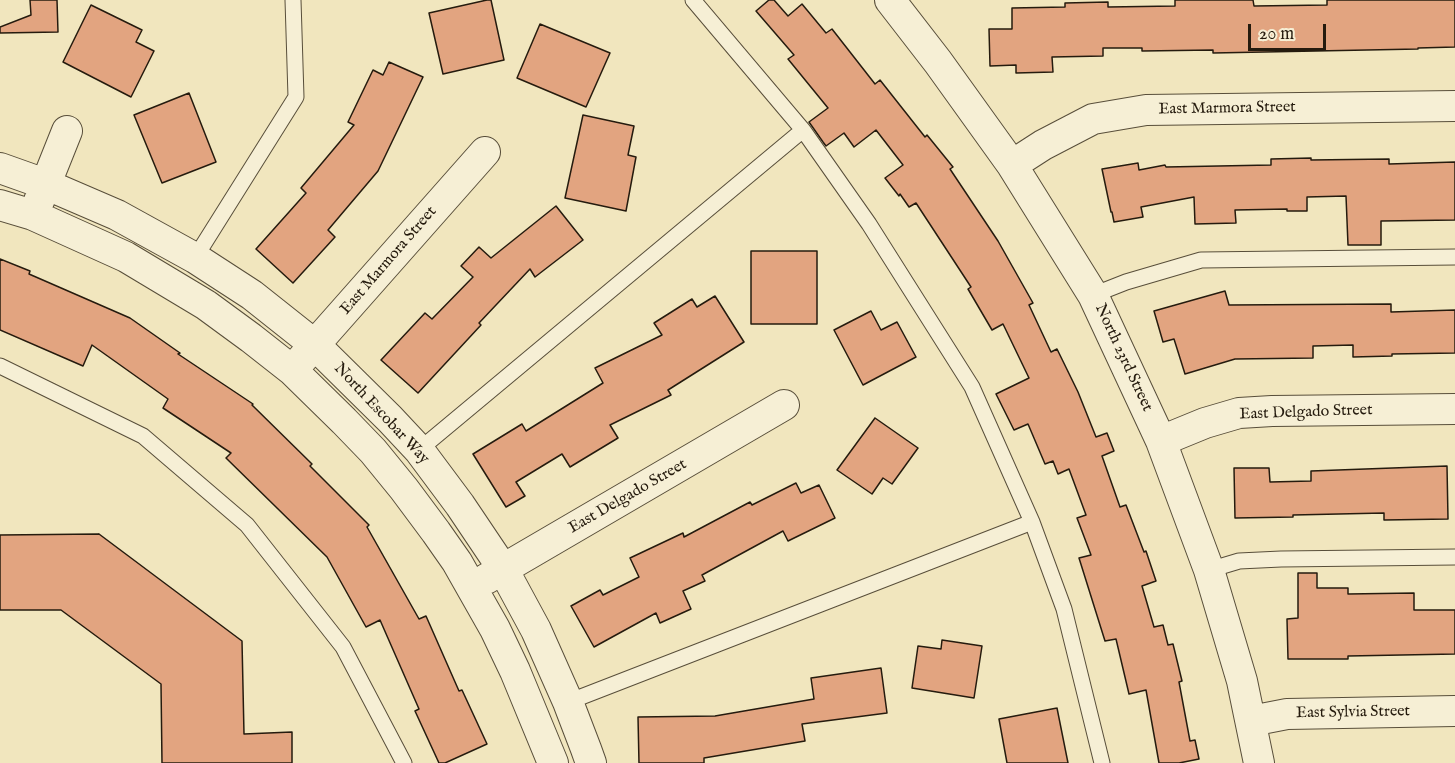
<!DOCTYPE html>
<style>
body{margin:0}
#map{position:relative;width:1455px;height:763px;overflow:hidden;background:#f1e6be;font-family:"IM FELL English",serif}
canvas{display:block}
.scale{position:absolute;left:1248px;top:24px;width:78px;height:27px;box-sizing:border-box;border:3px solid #251b0e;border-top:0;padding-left:8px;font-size:18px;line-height:21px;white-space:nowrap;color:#251b0e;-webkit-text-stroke:4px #f6efd5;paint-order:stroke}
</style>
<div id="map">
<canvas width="1455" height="763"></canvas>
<div class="scale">20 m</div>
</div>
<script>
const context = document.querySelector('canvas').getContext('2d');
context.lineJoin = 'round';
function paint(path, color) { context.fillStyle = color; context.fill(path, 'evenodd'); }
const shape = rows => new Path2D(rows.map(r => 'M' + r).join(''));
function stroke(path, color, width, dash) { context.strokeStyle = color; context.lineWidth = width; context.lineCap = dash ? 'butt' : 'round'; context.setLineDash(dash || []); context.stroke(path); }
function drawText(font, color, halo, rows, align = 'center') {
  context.font = font + ' "IM FELL English",serif'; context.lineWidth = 6; context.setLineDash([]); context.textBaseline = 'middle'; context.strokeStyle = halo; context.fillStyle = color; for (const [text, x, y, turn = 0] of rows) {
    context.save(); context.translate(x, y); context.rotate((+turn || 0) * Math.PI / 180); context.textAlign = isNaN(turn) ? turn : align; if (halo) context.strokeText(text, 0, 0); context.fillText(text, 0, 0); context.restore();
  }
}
const building = shape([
 [30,0,57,0,58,32,0,33,0,27,31,15,30,0],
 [487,0,491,0,504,60,443,74,429,13,487,0],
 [769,0,774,0,788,16,802,4,826,33,832,29,875,84,880,80,925,137,927,135,953,167,950,169,998,241,1033,303,1029,305,1051,352,1057,349,1078,392,1096,437,1107,433,1114,451,1102,456,1120,507,1126,505,1144,552,1146,551,1156,581,1142,586,1154,627,1163,625,1168,645,1173,644,1182,681,1179,682,1190,741,1195,740,1199,759,1179,763,1159,763,1146,690,1129,694,1116,639,1105,641,1079,558,1091,555,1077,518,1086,515,1069,469,1058,474,1053,461,1045,464,1028,424,1014,430,996,394,1029,378,1003,324,992,330,968,289,971,287,916,203,909,207,900,194,899,196,885,178,903,165,876,130,854,147,844,133,826,146,823,142,809,122,828,108,788,59,794,55,756,11,769,0],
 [1175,0,1253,0,1254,6,1327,5,1327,0,1455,0,1455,47,1418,48,1418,49,1213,53,1213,50,1142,51,1142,48,1103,48,1103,56,1052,57,1053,72,1016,73,1016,65,990,66,989,29,1012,29,1012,8,1065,7,1065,3,1108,2,1108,7,1175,6,1175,0],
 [91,5,142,30,136,42,154,51,131,97,63,62,91,5],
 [540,24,610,53,586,107,517,78,540,24],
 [389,62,423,77,378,171,328,230,335,237,293,283,256,249,306,193,301,188,354,125,348,122,373,70,383,75,389,62],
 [189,93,216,162,162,183,134,115,189,93],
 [583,115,634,126,628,155,636,157,626,211,565,198,583,115],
 [1311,158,1311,160,1389,159,1389,164,1455,162,1455,220,1381,221,1381,245,1348,245,1346,196,1307,197,1307,211,1287,211,1287,209,1235,210,1236,223,1195,224,1194,197,1141,207,1143,217,1114,222,1112,212,1111,212,1102,169,1138,163,1139,170,1165,165,1166,167,1271,165,1271,159,1311,158],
 [556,206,583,240,535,277,530,269,479,323,481,325,418,393,381,360,425,313,432,319,473,277,461,266,479,247,491,258,556,206],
 [751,251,817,251,817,324,751,324,751,251],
 [0,259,30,271,29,274,130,318,180,353,178,354,253,404,252,405,312,464,310,466,369,525,367,527,419,619,426,616,459,691,462,690,487,744,445,763,439,763,415,711,419,709,380,620,366,627,327,557,226,458,231,453,163,408,168,399,92,345,83,366,0,330,0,259],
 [1225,291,1229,305,1391,304,1391,312,1455,310,1455,353,1392,354,1392,356,1353,357,1353,345,1313,346,1313,358,1235,359,1185,374,1174,339,1163,342,1154,311,1225,291],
 [715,296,744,342,668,390,671,395,610,425,618,438,570,467,562,454,516,482,525,496,506,507,473,454,522,424,526,431,603,383,595,368,662,335,654,323,692,299,697,307,715,296],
 [871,311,881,330,897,322,916,357,863,385,834,330,871,311],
 [875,418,918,448,892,484,883,478,872,494,837,470,875,418],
 [1447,466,1448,519,1384,520,1384,513,1293,515,1293,517,1235,518,1234,468,1269,468,1270,482,1311,481,1311,471,1447,466],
 [796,483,801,493,819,485,835,518,788,541,783,531,702,575,705,581,683,591,691,609,660,623,656,613,594,647,571,606,600,590,603,595,639,577,630,558,683,533,684,537,750,502,752,505,796,483],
 [99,534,242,641,244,734,292,732,292,763,162,763,161,684,61,610,0,610,0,535,99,534],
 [1298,573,1317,573,1317,588,1348,588,1348,594,1414,593,1414,610,1455,610,1455,654,1348,656,1348,659,1288,659,1287,619,1298,618,1298,573],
 [942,640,982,646,974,698,912,688,918,646,941,649,942,640],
 [881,668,887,713,802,724,805,741,704,758,704,763,639,763,638,717,715,716,814,699,811,678,881,668],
 [1057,708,1068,763,1007,763,999,719,1057,708]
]);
paint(building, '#e2a480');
stroke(building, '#251b0e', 1.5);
const lane = shape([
 [693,0,803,130,869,224,972,387,1032,522,1064,609,1102,763],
 [195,258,296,97,293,0],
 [1093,295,1126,282,1201,260,1455,257],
 [0,366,143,436,247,525,343,647,404,763],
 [419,450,803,130],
 [1209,570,1239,561,1281,559,1455,557],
 [568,702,1032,522]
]);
const street = shape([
 [890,0,938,62,1012,165,1093,295,1161,441,1209,570,1242,681,1259,763],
 [1012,165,1043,145,1093,119,1146,110,1455,106],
 [0,168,45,184,117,215,195,258,252,295,315,345,390,419,419,450,460,505,503,569,536,630,568,702,586,749,591,763],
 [39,201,67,131],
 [0,205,33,215,126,257,206,305,251,338,293,371,344,421,373,451,404,489,436,532,457,562,495,629,515,671,553,763],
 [302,359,485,152],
 [1161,441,1205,423,1239,413,1272,411,1455,409],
 [486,579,784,405],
 [1251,721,1287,714,1455,711]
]);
stroke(lane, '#584e3a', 17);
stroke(street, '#584e3a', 32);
stroke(lane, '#f6efd5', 15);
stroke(street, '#f6efd5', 30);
drawText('16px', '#251b0e', '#f6efd5', [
 ["East Marmora Street",1227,109,-1],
 ["East Marmora Street",389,261,-49],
 ["North 23rd Street",1123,358,65],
 ["East Delgado Street",1306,413,-2],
 ["North Escobar Way",381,414,47],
 ["East Delgado Street",628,497,-30],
 ["East Sylvia Street",1353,713,-1]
]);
</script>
